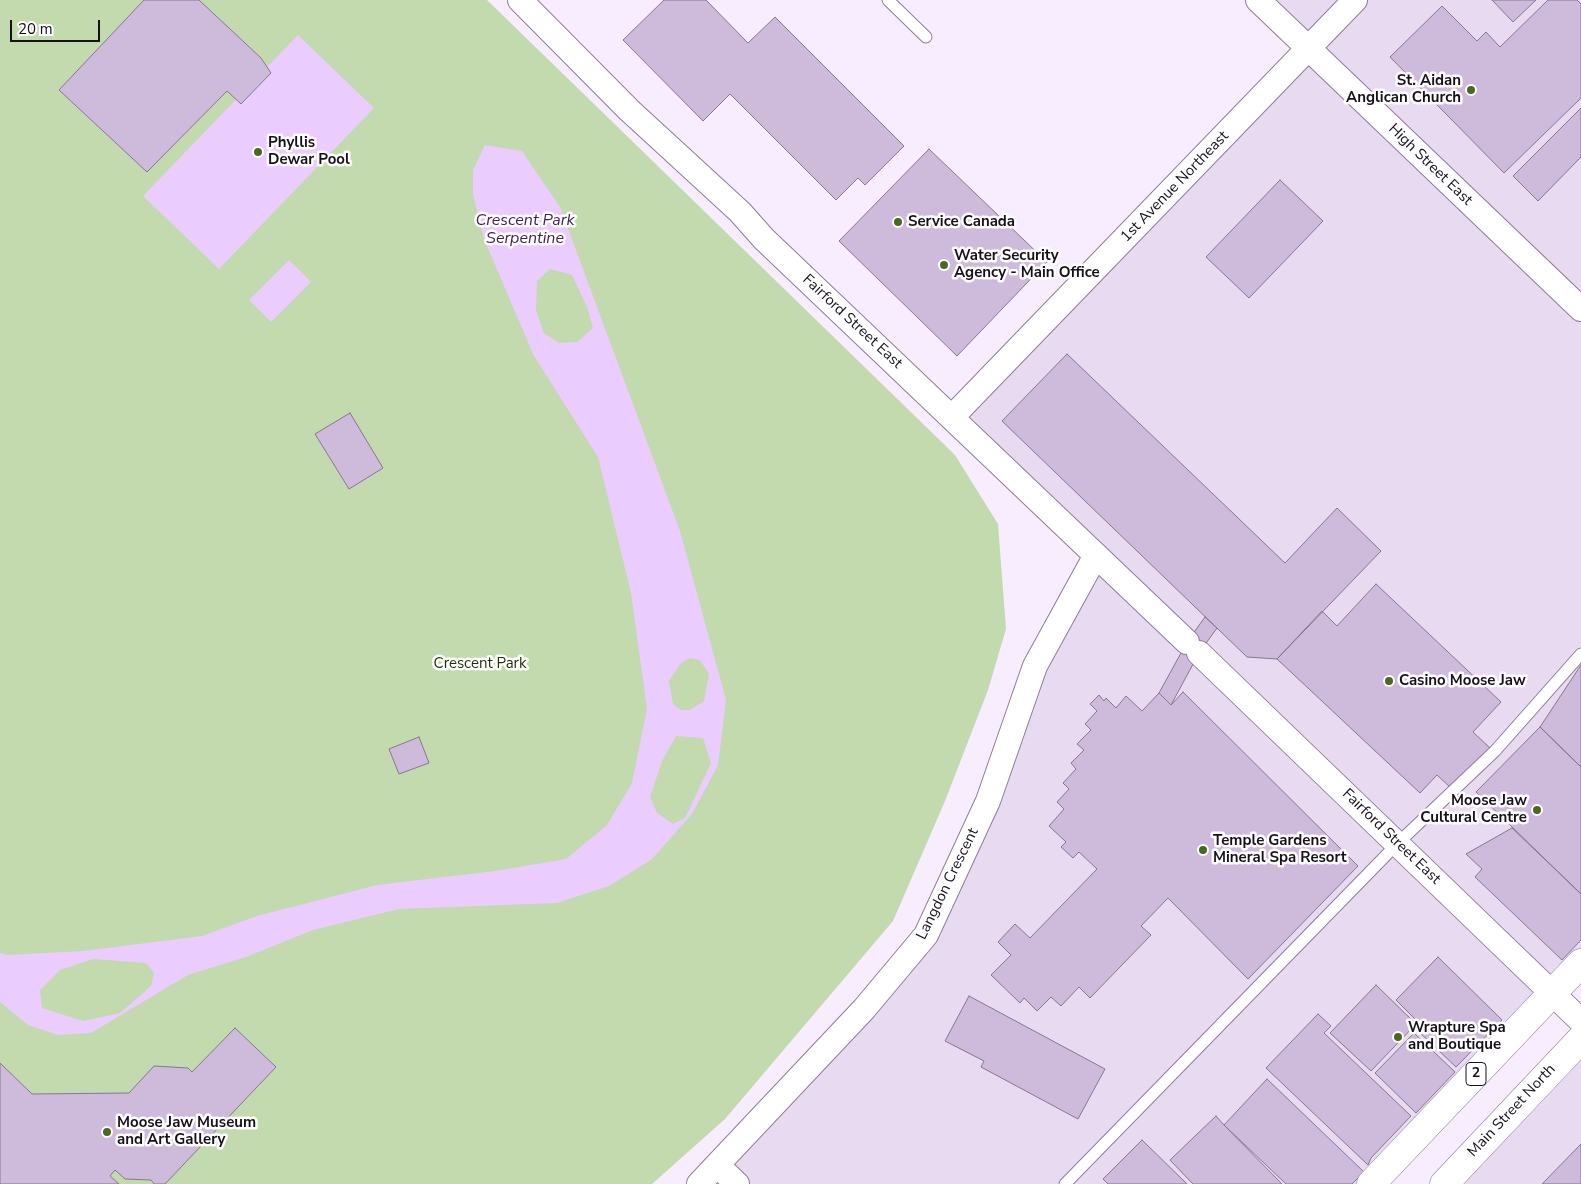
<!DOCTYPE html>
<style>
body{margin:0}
#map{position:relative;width:1581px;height:1184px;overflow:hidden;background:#f8ecff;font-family:"Nunito Sans",sans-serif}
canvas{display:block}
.scale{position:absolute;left:10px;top:20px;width:90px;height:22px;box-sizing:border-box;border:2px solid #17101b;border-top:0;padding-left:6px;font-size:15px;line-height:18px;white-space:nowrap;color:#17101b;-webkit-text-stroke:4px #fefefe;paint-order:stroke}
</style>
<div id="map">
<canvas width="1581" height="1184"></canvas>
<div class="scale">20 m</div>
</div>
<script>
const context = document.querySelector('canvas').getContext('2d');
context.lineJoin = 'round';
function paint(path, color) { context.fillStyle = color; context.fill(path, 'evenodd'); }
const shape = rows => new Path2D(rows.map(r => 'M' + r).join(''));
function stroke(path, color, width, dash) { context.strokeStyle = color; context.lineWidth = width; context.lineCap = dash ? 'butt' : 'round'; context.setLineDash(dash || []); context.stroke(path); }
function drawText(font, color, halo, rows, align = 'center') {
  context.font = font + ' "Nunito Sans",sans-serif'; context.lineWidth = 5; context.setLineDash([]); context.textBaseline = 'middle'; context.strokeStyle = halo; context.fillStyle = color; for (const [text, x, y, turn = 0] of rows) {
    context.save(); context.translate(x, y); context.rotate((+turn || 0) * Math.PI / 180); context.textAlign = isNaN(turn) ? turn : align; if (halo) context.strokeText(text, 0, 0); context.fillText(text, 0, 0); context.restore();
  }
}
paint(shape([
 [1258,0,1581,0,1581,963,1371,1184,699,1184,926,935,1096,555,953,416,1308,48],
 [1581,1039,1581,1184,1444,1184]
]), '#e8dbf1');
paint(shape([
 [0,0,487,0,955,455,998,524,1006,629,988,690,945,801,893,921,725,1119,652,1184,0,1184]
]), '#c2daad');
paint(shape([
 [298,35,374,108,219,269,143,196],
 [485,145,522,151,560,207,680,531,726,700,718,765,692,814,651,860,609,886,557,903,399,909,313,930,246,957,188,975,91,1033,58,1035,28,1025,0,1002,0,953,8,955,83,951,202,936,257,916,377,885,495,871,566,859,607,825,632,783,647,709,631,593,598,457,534,356,484,239,473,194,473,170],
 [550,269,572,275,587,307,593,328,577,342,559,343,544,333,536,311,537,281],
 [690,658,700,660,709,674,704,701,690,710,681,710,673,704,669,681,681,663],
 [676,736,703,738,711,763,685,818,673,824,657,813,650,797,662,761],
 [93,959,146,963,154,973,151,986,120,1013,83,1021,42,1008,40,990,60,970],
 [289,260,311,282,271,322,249,300]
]), '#ebccfe');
const building = shape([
 [144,0,199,0,261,58,271,73,241,104,227,91,147,172,59,90,144,0],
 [664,0,706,0,748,43,775,17,904,146,865,185,858,178,836,200,730,94,703,121,623,40,664,0],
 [1492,0,1536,0,1513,22,1492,0],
 [1548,0,1577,0,1581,4,1581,98,1504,173,1390,57,1442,6,1477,41,1486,32,1500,47,1548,0],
 [1581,108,1581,157,1538,201,1513,176,1581,108],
 [929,149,1047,262,957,356,839,241,929,149],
 [1280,180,1323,221,1249,298,1206,257,1280,180],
 [1067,354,1285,563,1337,508,1381,551,1277,659,1247,657,1002,421,1067,354],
 [350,413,383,468,349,489,315,434,350,413],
 [1376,584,1501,702,1473,732,1490,748,1452,789,1437,775,1420,793,1277,659,1322,611,1337,626,1376,584],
 [1205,617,1217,628,1199,653,1171,705,1159,693,1187,642,1205,617],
 [1581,665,1581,767,1540,727,1581,665],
 [1183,692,1358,866,1248,979,1168,898,1141,926,1151,935,1090,998,1079,987,1061,1006,1051,997,1037,1011,1024,998,1020,1003,991,975,1011,955,998,942,1015,924,1030,938,1097,869,1079,852,1073,858,1061,847,1066,842,1049,826,1064,809,1057,802,1069,789,1063,783,1076,769,1071,763,1084,750,1077,744,1091,730,1085,724,1097,711,1090,704,1099,695,1104,701,1106,698,1116,708,1126,696,1142,711,1159,693,1171,705,1183,692],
 [1540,727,1581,767,1581,894,1476,792,1540,727],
 [419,737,429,763,399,774,389,749,419,737],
 [1512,828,1581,894,1581,940,1562,960,1475,877,1482,869,1466,854,1512,828],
 [1438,957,1502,1020,1456,1067,1417,1030,1422,1026,1396,1000,1438,957],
 [1376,985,1416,1024,1371,1071,1330,1033,1376,985],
 [969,996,1105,1069,1078,1119,981,1067,984,1061,945,1041,969,996],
 [1318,1014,1331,1026,1324,1033,1411,1116,1371,1158,1368,1165,1266,1068,1318,1014],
 [235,1028,276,1067,165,1184,154,1184,151,1180,125,1179,115,1170,110,1176,119,1184,0,1184,0,1063,32,1094,129,1093,154,1066,188,1068,192,1072,235,1028],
 [1414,1033,1455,1072,1416,1113,1375,1073,1414,1033],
 [1267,1079,1364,1172,1352,1184,1286,1184,1224,1125,1267,1079],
 [1216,1116,1224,1125,1282,1184,1193,1184,1170,1160,1216,1116],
 [1142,1140,1187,1184,1108,1184,1103,1179,1142,1140],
 [1581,1144,1581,1184,1542,1184,1581,1144]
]);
paint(building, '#cebada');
stroke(building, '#887693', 1);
const lane = shape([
 [888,0,926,37],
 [1065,1184,1398,843,1495,751,1581,654]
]);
const street = shape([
 [520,0,629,110,740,212,764,239,1187,642],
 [1258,0,1581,309],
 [953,416,1355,0],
 [1199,653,1581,1021],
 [718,1166,737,1184],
 [699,1184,864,1009,926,935,988,801,1035,666,1096,555]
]);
const primary = shape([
 [1371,1184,1581,963],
 [1444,1184,1581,1039]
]);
stroke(lane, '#8f7c99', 13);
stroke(street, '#8f7c99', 26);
stroke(primary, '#8f7c99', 29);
stroke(lane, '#fff', 11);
stroke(street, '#fff', 24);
stroke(primary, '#fff', 28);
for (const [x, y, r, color] of [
 [1471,90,5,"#48691f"],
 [258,152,5,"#48691f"],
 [898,222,5,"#48691f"],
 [944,265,5,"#48691f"],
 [1389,681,5,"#48691f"],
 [1537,810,5,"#48691f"],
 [1203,850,5,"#48691f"],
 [1398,1037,5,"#48691f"],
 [107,1132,5,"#48691f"]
]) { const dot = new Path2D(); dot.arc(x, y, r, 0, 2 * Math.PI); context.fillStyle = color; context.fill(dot); stroke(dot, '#fefefe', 2); }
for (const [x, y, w] of [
 [1476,1074,20]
]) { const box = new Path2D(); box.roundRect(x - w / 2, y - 11.5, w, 23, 4); context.fillStyle = '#fefefe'; context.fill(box); stroke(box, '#17101b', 1); }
drawText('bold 14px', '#17101b', null, [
 ["2",1476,1074]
]);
drawText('bold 15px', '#17101b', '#fefefe', [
 ["St. Aidan",1461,81,"right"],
 ["Anglican Church",1461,98,"right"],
 ["Phyllis",268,143],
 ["Dewar Pool",268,160],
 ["Service Canada",908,222],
 ["Water Security",954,256],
 ["Agency - Main Office",954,273],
 ["Casino Moose Jaw",1399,681],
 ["Moose Jaw",1527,801,"right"],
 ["Cultural Centre",1527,818,"right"],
 ["Temple Gardens",1213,841],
 ["Mineral Spa Resort",1213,858],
 ["Wrapture Spa",1408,1028],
 ["and Boutique",1408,1045],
 ["Moose Jaw Museum",117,1123],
 ["and Art Gallery",117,1140]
], 'left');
drawText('15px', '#17101b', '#fefefe', [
 ["High Street East",1430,165,44],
 ["1st Avenue Northeast",1175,187,-46],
 ["Fairford Street East",852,322,43],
 ["Fairford Street East",1391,837,44],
 ["Langdon Crescent",948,884,-64],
 ["Main Street North",1512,1111,-47]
]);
drawText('15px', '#1e2f09', '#fefefe', [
 ["Crescent Park",480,664]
]);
drawText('italic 16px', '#47205b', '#fefefe', [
 ["Crescent Park",525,221],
 ["Serpentine",525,239]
]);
</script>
